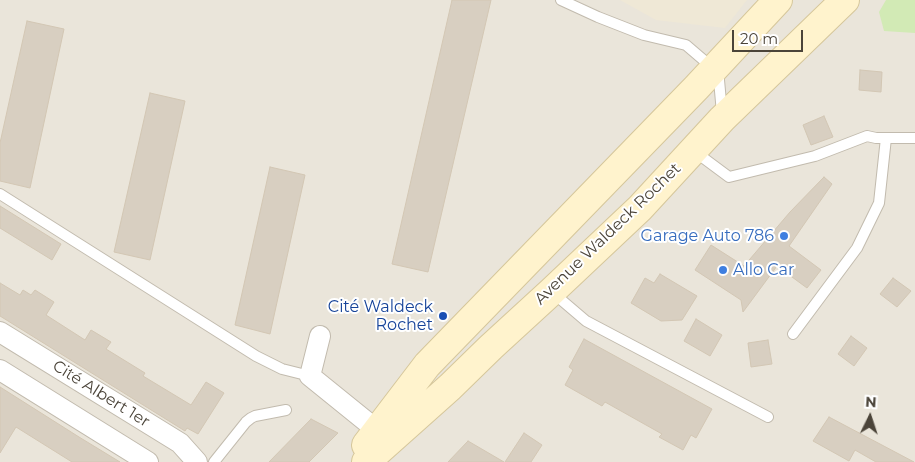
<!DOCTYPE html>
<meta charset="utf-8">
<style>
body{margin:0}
#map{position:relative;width:915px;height:462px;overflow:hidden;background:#f6f3ec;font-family:Montserrat,sans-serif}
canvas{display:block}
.north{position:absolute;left:845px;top:392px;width:50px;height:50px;-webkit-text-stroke:4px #fff;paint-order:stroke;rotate:4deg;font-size:14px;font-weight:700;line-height:20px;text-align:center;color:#4b4439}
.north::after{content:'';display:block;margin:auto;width:18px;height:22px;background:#4b4439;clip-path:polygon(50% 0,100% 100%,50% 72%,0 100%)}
.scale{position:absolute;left:732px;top:30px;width:71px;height:22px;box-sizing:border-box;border:2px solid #4b4439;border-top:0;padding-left:6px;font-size:15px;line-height:18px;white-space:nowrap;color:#4b4439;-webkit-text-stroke:4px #fff;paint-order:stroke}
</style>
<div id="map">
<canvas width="915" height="462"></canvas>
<div class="north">N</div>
<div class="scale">20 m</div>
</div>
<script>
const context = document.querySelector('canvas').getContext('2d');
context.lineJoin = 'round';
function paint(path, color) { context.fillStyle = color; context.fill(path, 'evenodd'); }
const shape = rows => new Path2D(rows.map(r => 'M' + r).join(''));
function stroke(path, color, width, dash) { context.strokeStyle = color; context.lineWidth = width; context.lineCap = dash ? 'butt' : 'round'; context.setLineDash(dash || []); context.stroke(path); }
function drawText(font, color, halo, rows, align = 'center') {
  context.font = font + ' Montserrat,sans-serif'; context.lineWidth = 4; context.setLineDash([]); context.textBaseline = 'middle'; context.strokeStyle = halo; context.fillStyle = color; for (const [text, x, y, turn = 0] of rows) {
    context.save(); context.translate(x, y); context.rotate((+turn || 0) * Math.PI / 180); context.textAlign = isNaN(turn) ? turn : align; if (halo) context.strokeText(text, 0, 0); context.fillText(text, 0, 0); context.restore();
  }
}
paint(shape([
 [0,0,915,0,915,462,0,462]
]), '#eae5da');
paint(shape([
 [620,0,747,0,725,28,656,20]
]), '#efe8d6');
paint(shape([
 [886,0,915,0,915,33,884,31,879,12]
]), '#d2eab5');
const building = shape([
 [452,0,491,0,428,272,392,264,452,0],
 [27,21,64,29,30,188,0,181,0,143,27,21],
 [860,70,882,72,881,92,859,90,860,70],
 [150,93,185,101,150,260,114,252,150,93],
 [824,116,833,137,811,145,803,125,824,116],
 [270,167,305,175,270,334,235,325,270,167],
 [824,177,832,184,789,246,821,270,807,288,777,266,743,312,741,300,695,270,711,245,744,266,790,212,824,177],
 [0,206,61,244,52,260,0,228,0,206],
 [660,274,697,296,682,320,661,321,631,303,645,278,654,283,660,274],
 [893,278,911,291,897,307,880,294,893,278],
 [0,283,20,295,23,290,31,295,35,290,54,302,46,315,85,340,91,330,111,342,106,349,145,373,143,376,191,405,206,382,224,393,198,434,187,428,185,431,0,316,0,283],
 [696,319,722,335,710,356,684,341,696,319],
 [851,336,867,348,854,366,838,354,851,336],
 [584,339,712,409,696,438,691,435,683,450,659,437,662,434,605,402,602,406,565,385,573,370,569,367,584,339],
 [768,340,772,364,751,367,748,343,768,340],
 [0,387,79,437,120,462,72,462,16,427,0,453,0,387],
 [829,417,914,462,876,462,855,450,849,461,813,441,829,417],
 [311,419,338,433,309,462,269,462,311,419],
 [524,433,542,445,531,462,505,462,524,433],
 [468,441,504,462,448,462,468,441]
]);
paint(building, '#d8cfc1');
stroke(building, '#d3c7b4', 1);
const service = shape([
 [561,0,598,17,644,35,686,45,714,69,719,80,722,113],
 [886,138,915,138],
 [694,151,729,177,815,156,867,136,876,138,886,138,879,203,857,248,793,334],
 [0,194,256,356,282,369,310,376],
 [552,292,586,321,768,417],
 [214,462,246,422,251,418,255,416,286,410]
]);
const minor = shape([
 [0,332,180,443,197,462],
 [320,336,310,376,378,431],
 [0,370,148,462]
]);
const secondary = shape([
 [366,445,427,365,696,88,778,0],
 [366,462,450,387,491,347,551,292,640,208,722,119,845,0]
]);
stroke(service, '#c2bbae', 12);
stroke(minor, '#c2bbae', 22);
stroke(secondary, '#d6c79b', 30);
stroke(service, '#fff', 10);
stroke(minor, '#fff', 20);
stroke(secondary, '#fff3cd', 28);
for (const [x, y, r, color] of [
 [784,236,5,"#3f7fe0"],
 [723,270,5,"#3f7fe0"],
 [443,316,5,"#1a4fb4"]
]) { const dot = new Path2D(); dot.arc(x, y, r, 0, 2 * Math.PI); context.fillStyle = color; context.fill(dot); stroke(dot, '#fff', 2); }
drawText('16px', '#4b4439', '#fff', [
 ["Avenue Waldeck Rochet",608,234,-44],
 ["Cité Albert 1er",101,394,32]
]);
drawText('16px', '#366cbe', '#fff', [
 ["Garage Auto 786",774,236],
 ["Allo Car",733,270,"left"]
], 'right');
drawText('16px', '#164399', '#fff', [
 ["Cité Waldeck",433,307],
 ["Rochet",433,325]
], 'right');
</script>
